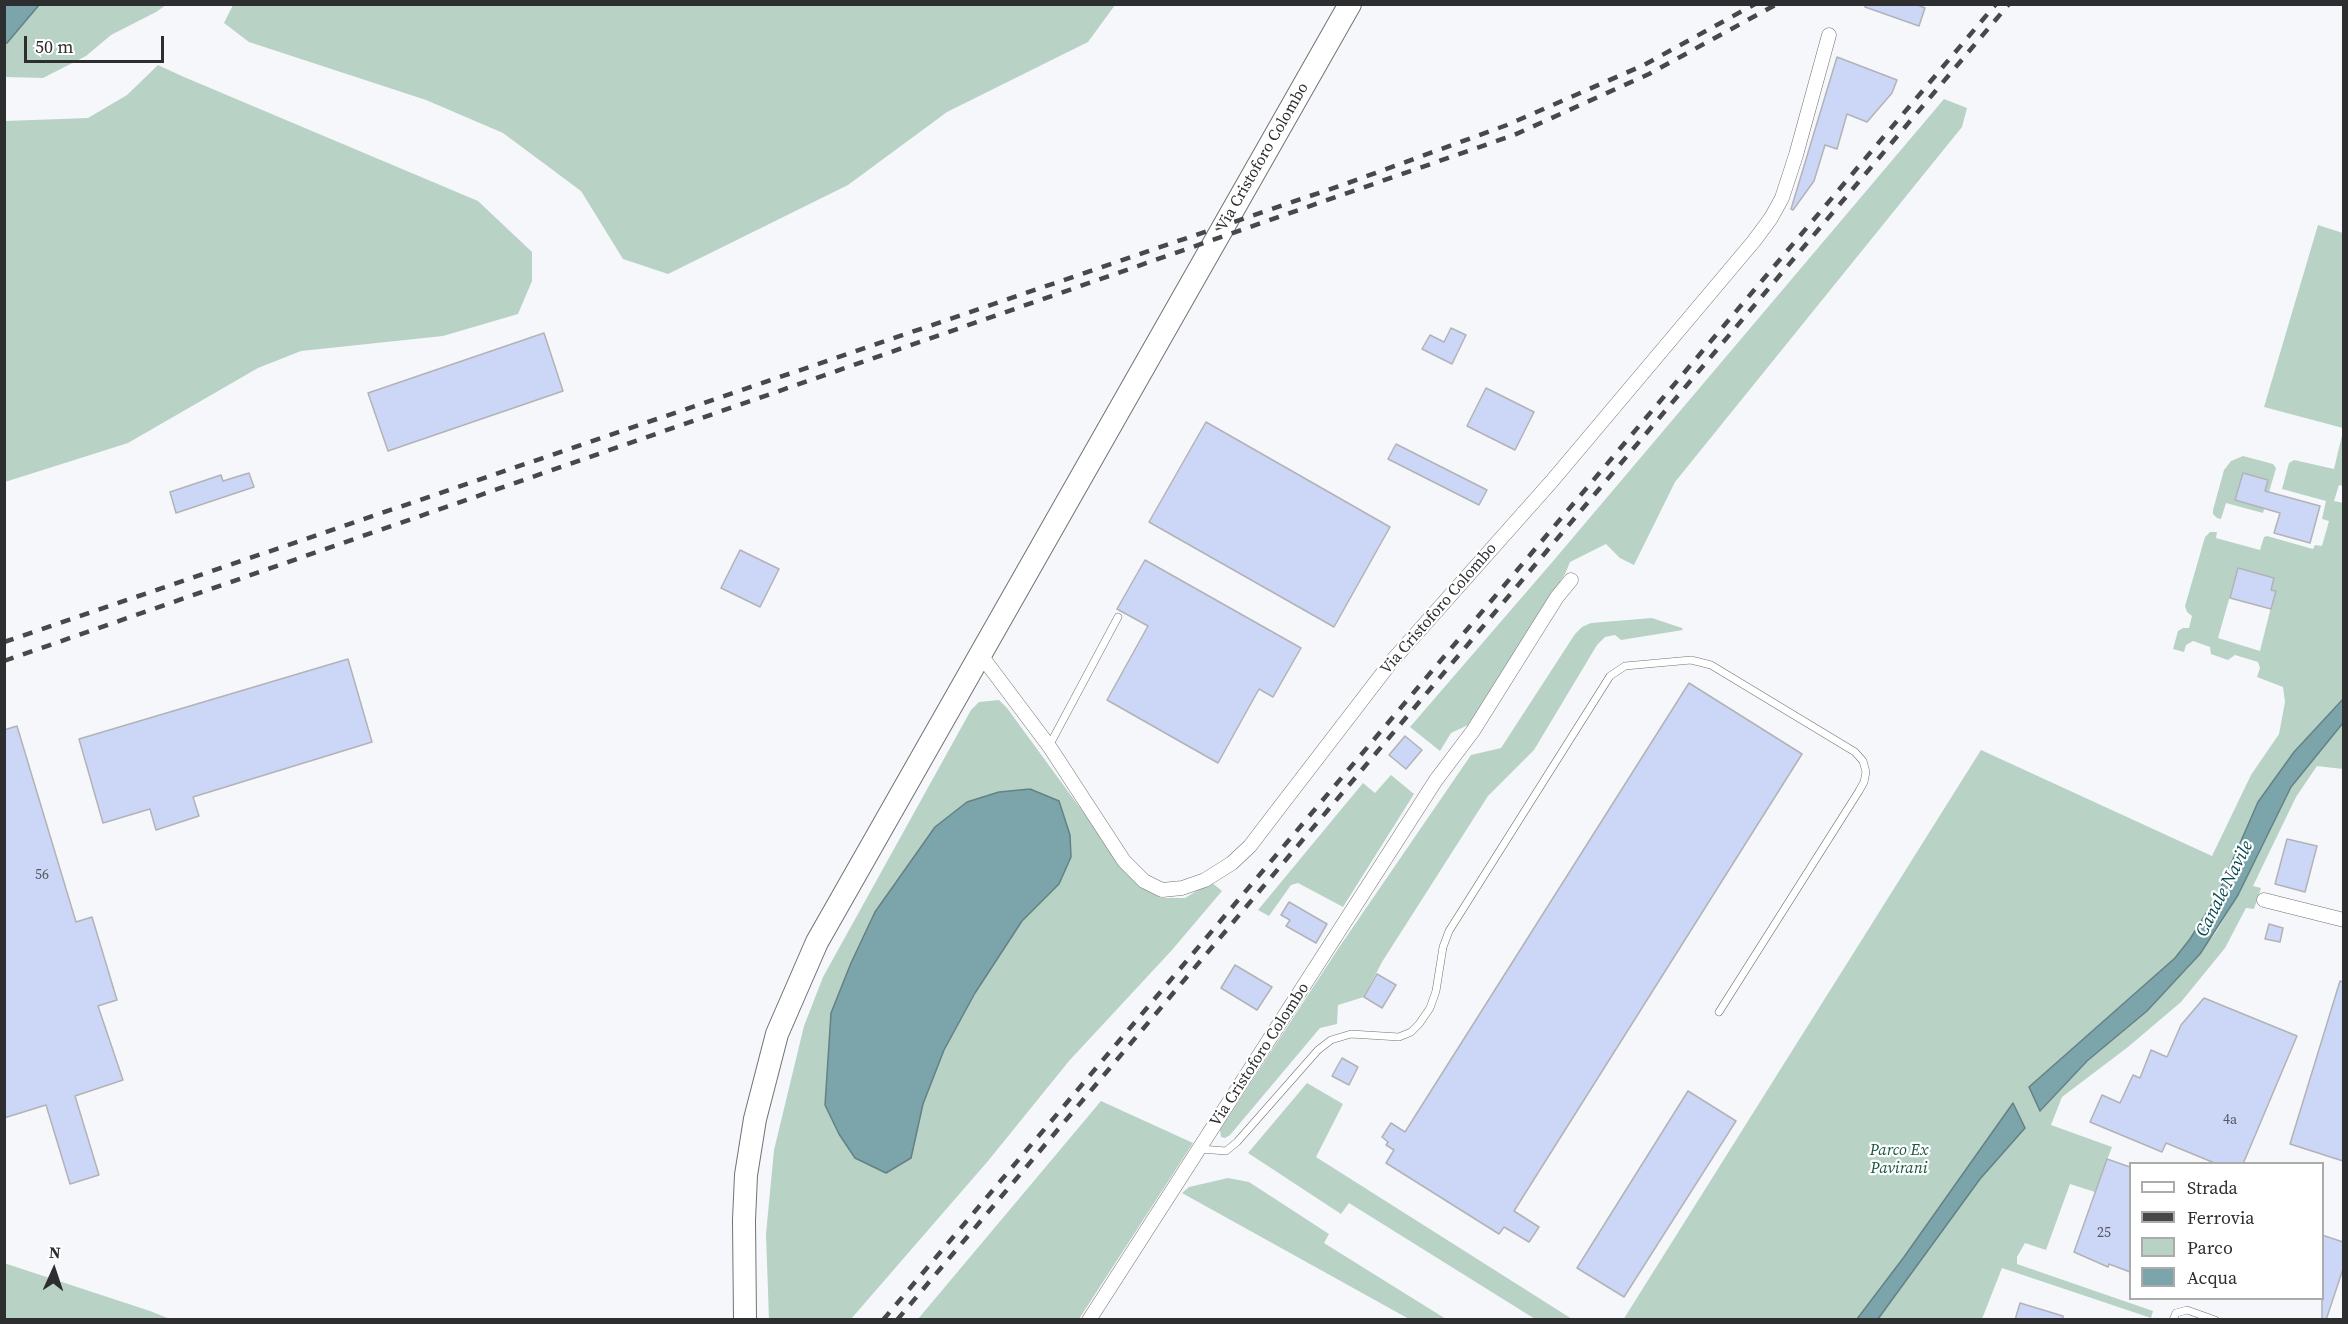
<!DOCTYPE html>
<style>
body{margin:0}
#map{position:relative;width:2348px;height:1324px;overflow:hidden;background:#f6f7fa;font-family:"Source Serif 4",serif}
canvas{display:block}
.frame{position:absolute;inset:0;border:6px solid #2d2e2f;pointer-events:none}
.legend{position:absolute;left:2129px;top:1162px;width:195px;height:138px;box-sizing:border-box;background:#fff;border:2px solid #ababac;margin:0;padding:8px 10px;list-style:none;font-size:18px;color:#2d2e2f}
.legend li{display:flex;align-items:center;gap:12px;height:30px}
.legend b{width:30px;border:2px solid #ababac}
.north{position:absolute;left:24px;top:1240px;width:60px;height:60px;-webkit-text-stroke:4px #fff;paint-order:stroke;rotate:3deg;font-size:16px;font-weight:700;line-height:24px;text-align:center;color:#2d2e2f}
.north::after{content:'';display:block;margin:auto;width:21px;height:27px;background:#2d2e2f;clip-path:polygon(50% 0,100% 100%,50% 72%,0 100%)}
.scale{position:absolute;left:24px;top:36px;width:140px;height:27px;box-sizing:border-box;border:3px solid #2d2e2f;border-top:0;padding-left:8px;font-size:18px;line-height:21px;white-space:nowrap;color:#2d2e2f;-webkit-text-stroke:4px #fff;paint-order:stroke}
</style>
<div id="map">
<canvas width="2348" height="1324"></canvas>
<div class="frame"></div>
<ul class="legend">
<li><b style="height:8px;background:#fff"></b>Strada</li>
<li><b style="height:8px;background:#47484a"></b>Ferrovia</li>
<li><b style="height:16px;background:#b9d2c6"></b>Parco</li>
<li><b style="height:16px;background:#7ba5aa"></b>Acqua</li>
</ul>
<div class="north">N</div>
<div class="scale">50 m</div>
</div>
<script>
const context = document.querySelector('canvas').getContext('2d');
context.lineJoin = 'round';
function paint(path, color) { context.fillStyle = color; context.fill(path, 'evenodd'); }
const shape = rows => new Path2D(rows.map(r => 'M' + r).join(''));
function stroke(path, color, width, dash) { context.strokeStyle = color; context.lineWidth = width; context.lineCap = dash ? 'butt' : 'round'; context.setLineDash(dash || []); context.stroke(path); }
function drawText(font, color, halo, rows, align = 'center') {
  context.font = font + ' "Source Serif 4",serif'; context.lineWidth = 4.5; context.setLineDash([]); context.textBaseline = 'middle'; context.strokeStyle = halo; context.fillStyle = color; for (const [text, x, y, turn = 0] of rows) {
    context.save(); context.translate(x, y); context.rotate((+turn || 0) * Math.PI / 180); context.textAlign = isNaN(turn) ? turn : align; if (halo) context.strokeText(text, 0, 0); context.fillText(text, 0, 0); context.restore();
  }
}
paint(shape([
 [39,5,166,5,156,12,111,35,86,56,43,78,5,77,5,43,7,43],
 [233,5,233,4,1115,5,1088,42,947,112,848,185,668,274,623,259,581,191,503,133,426,100,249,42,224,23],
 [158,65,184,77,478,201,532,252,532,281,518,314,443,336,301,351,258,368,128,443,5,482,5,121,88,118,127,95],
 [1944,99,1967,108,1962,127,1675,482,1634,565,1620,558,1606,544,1570,562,1565,574,1468,725,1451,733,1440,751,1410,727,1554,560],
 [2318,225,2343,233,2343,428,2264,407],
 [2343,431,2343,486,2339,485,2334,501,2344,503,2343,698,2294,752,2258,802,2217,896,2190,939,2175,958,2029,1087,2041,1111,2087,1061,2147,1011,2188,968,2216,932,2238,895,2291,787,2343,724,2343,769,2317,766,2296,797,2253,886,2261,888,2254,909,2246,908,2225,948,2181,1002,2128,1047,2062,1097,2051,1125,2112,1147,2095,1192,2070,1184,2046,1250,2025,1243,2017,1257,2017,1264,2153,1311,2151,1318,2002,1268,1982,1319,1623,1320,1981,750,2212,856,2251,775,2279,734,2285,702,2283,687,2257,677,2260,668,2258,662,2235,655,2228,660,2211,654,2210,647,2193,641,2186,645,2184,652,2173,649,2178,631,2183,628,2189,628,2192,616,2187,612,2185,606,2205,537,2210,532,2217,532,2216,538,2260,550,2264,537,2267,536,2313,549,2315,545,2322,546,2329,521,2322,519,2326,501,2282,489,2289,463,2294,460,2334,469],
 [2238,568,2274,578,2271,590,2275,591,2260,651,2218,638],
 [2243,456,2273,464,2276,468,2263,513,2226,503,2221,519,2217,518,2213,514,2213,510,2224,470,2231,461],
 [1652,618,1682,628,1683,630,1621,640,1615,635,1605,637,1597,645,1534,750,1488,796,1382,962,1364,997,1338,1005,1337,1024,1320,1028,1230,1135,1225,1138,1221,1137,1220,1130,1338,949,1471,755,1501,748,1575,634,1582,627,1591,623],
 [999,700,1007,708,1119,861,1138,885,1161,898,1185,898,1211,882,1222,891,1172,950,1069,1061,988,1161,851,1319,769,1320,766,1234,774,1150,804,1026,823,977,971,710,979,702],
 [1391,775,1414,794,1343,907,1298,883,1291,885,1269,916,1258,910,1363,783,1375,793],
 [1307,1083,1343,1104,1316,1157,1572,1319,1535,1319,1349,1203,1341,1214,1248,1153],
 [1101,1101,1193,1143,1079,1319,918,1319],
 [1228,1178,1249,1182,1329,1234,1324,1243,1446,1319,1409,1319,1182,1193,1189,1187],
 [4,1263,150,1311,170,1319,5,1319]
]), '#b9d2c6');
const water = shape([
 [5,4,39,5,7,43,5,43,5,4],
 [2343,699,2343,723,2291,787,2238,895,2200,954,2147,1011,2087,1061,2040,1111,2029,1087,2175,958,2190,939,2217,896,2258,802,2294,752,2343,699],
 [1030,789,1059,801,1070,835,1071,857,1059,884,1022,921,975,993,944,1050,923,1104,911,1158,886,1173,855,1158,839,1134,825,1105,831,1013,851,963,875,912,935,827,967,802,999,792,1030,789],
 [2013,1103,2025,1128,1980,1179,1878,1319,1857,1319,1904,1257,2013,1103]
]);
paint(water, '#7ba5aa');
stroke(water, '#648185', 1.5);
const building = shape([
 [1865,4,1915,4,1925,8,1919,26,1865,7,1865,4],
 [1837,57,1897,80,1892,93,1867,122,1847,114,1837,149,1825,145,1814,181,1793,210,1791,209,1837,57],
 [1451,328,1466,335,1452,364,1422,349,1430,335,1444,342,1451,328],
 [544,333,563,391,388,451,368,393,544,333],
 [1486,388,1534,412,1515,450,1467,426,1486,388],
 [1206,422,1390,527,1334,627,1149,522,1206,422],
 [1396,444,1487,490,1479,505,1388,459,1396,444],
 [249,473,254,487,176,513,170,492,221,475,223,481,249,473],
 [2243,473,2268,480,2265,491,2320,506,2310,543,2274,533,2280,513,2235,500,2243,473],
 [740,550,779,569,760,607,721,588,740,550],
 [1145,560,1301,648,1273,697,1259,689,1218,763,1107,700,1148,626,1117,609,1145,560],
 [2238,568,2274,578,2271,590,2276,591,2271,609,2230,598,2238,568],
 [348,659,372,742,193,797,199,816,156,830,150,809,103,823,79,739,348,659],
 [1689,683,1802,754,1514,1211,1539,1227,1529,1242,1504,1227,1499,1234,1386,1163,1394,1150,1386,1145,1388,1142,1382,1137,1391,1123,1405,1132,1689,683],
 [17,726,76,922,92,917,117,1000,98,1006,123,1080,75,1096,99,1175,70,1184,46,1105,4,1118,4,730,17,726],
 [1405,736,1422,750,1406,769,1389,755,1405,736],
 [2287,839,2317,846,2305,892,2275,884,2287,839],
 [1289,902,1327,924,1316,943,1286,926,1290,920,1281,915,1289,902],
 [2269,924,2283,928,2280,942,2265,939,2269,924],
 [1235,965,1272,987,1257,1010,1221,988,1235,965],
 [1377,974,1396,985,1382,1008,1364,997,1377,974],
 [2340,981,2343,982,2343,1161,2290,1144,2340,981],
 [2204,998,2297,1036,2243,1164,2217,1164,2166,1143,2162,1152,2090,1122,2102,1095,2120,1103,2133,1075,2140,1078,2151,1050,2167,1057,2181,1025,2204,998],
 [1342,1058,1358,1067,1349,1085,1332,1076,1342,1058],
 [1688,1091,1736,1121,1624,1297,1577,1268,1688,1091],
 [2107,1159,2130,1167,2130,1272,2109,1264,2108,1267,2074,1252,2107,1159],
 [2322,1235,2343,1242,2343,1269,2326,1320,2322,1320,2322,1235],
 [2020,1303,2063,1316,2063,1320,2015,1320,2020,1303]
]);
paint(building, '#ccd6f6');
stroke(building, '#b2b3b6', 1.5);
const lane = shape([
 [1049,746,1118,617],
 [1200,1149,1226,1151,1237,1142,1318,1050,1331,1040,1351,1034,1399,1037,1411,1032,1419,1024,1430,1008,1436,991,1443,947,1449,931,1610,676,1625,666,1691,660,1711,665,1855,752,1863,761,1866,772,1864,782,1859,791,1719,1012],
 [2173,1320,2176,1313,2187,1310,2215,1320]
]);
const street = shape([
 [980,654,1049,746,1124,861,1144,881,1162,890,1182,888,1205,880,1232,863,1250,846,1266,825,1392,661,1552,481,1754,241,1771,218,1782,198,1796,155,1829,35],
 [2264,900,2344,920],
 [1089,1320,1436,780,1473,731,1557,597,1571,580]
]);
const primary = shape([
 [745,1320,744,1220,746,1175,755,1119,777,1034,817,942,1350,4]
]);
stroke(lane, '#717274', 8);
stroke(street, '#717274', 15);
stroke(primary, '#717274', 24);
stroke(lane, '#fff', 7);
stroke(street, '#fff', 14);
stroke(primary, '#fff', 22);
stroke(shape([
 [4,642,1348,183,1507,125,1644,65,1755,4],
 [4,661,1514,135,1649,74,1777,4],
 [883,1320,1996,4],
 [897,1320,2009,4]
]), '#47484a', 4.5, [10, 10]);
drawText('14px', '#555861', null, [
 ["56",42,875],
 ["4a",2230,1120],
 ["25",2104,1233]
]);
drawText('16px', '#2d2e2f', '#fff', [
 ["Via Cristoforo Colombo",1263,157,-60],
 ["Via Cristoforo Colombo",1439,609,-49],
 ["Via Cristoforo Colombo",1260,1055,-57]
]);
drawText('italic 16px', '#16573f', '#fff', [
 ["Parco Ex",1899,1151],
 ["Pavirani",1899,1169]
]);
drawText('italic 18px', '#04484e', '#fff', [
 ["Canale Navile",2225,889,-63]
]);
</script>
